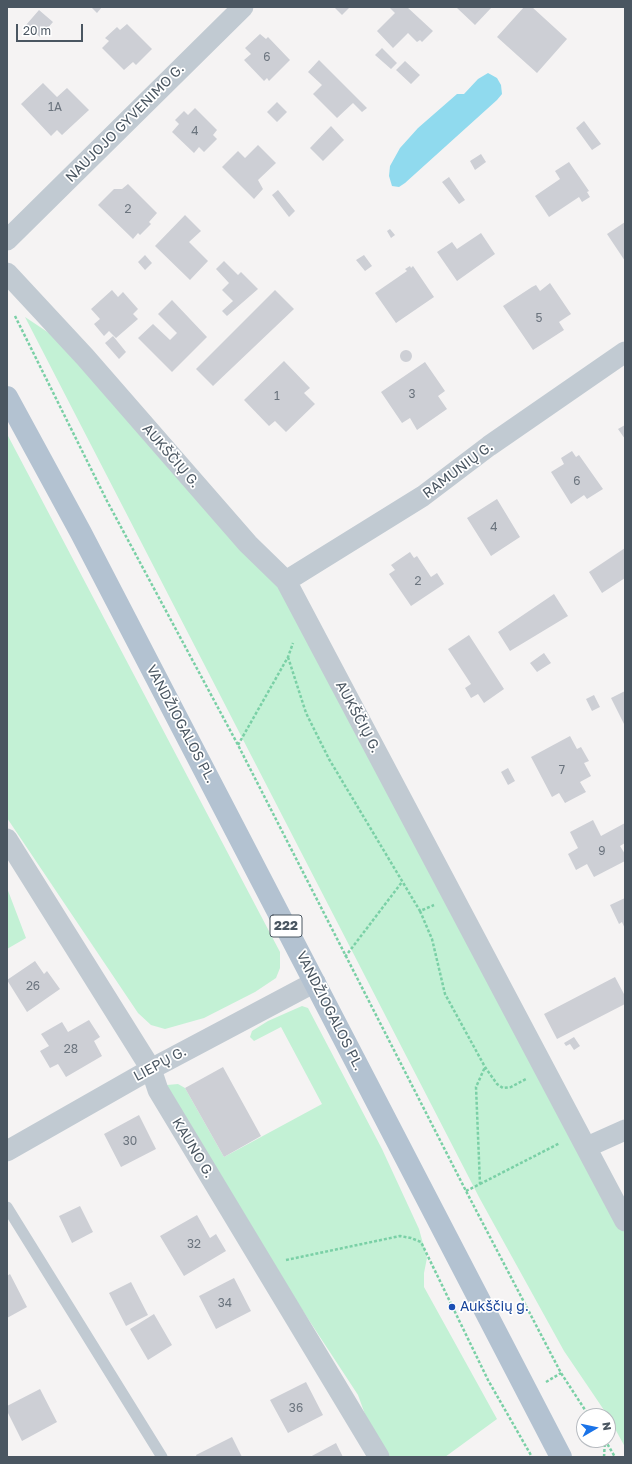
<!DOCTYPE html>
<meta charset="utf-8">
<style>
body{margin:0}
#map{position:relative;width:632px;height:1464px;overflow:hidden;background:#f5f3f3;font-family:"Golos Text",sans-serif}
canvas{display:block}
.frame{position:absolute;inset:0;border:8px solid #4a5661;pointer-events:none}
.north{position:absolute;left:576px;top:1408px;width:40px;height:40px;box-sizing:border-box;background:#fff;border:1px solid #b7bbc0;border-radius:50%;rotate:81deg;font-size:11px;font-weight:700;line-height:16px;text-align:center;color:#4a5661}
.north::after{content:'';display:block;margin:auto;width:14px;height:18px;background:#1a73e8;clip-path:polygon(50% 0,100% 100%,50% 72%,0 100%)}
.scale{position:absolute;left:16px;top:24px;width:67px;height:18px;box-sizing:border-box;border:2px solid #4a5661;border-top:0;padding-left:5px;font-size:12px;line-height:14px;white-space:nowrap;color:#4a5661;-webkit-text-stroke:3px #fff;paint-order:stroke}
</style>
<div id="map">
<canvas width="632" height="1464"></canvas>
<div class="frame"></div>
<div class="north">N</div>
<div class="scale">20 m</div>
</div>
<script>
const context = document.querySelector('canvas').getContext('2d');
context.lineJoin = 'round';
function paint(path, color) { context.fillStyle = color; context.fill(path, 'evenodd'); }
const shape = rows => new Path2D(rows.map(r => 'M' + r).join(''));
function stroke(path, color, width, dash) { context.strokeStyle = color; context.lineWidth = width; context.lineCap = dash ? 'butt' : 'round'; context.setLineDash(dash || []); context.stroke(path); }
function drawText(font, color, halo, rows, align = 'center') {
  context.font = font + ' "Golos Text",sans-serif'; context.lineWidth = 3.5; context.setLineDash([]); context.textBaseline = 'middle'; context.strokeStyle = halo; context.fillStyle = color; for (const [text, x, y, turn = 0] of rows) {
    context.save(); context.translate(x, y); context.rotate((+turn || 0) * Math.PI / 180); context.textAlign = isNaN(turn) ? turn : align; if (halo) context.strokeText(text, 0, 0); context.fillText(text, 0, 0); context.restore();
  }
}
paint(shape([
 [25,317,85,357,286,581,625,1221,625,1447,608,1416,564,1351,480,1199],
 [7,434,280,952,280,968,276,978,255,992,204,1018,165,1029,151,1025,138,1013,7,818],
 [7,888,26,938,7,949],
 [302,1006,308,1008,382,1149,419,1229,427,1258,424,1273,424,1287,497,1419,445,1457,390,1457,366,1417,358,1395,158,1090,167,1085,178,1084,185,1088,224,1157,322,1104,281,1027,254,1041,250,1037,252,1031,268,1021]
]), '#c3f1d5');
paint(shape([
 [488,73,497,78,501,85,502,94,497,100,405,183,399,187,392,186,389,176,390,166,400,148,418,128,457,94,464,94,478,79]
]), '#90daee');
paint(shape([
 [91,7,102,7,97,13],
 [334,7,350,7,342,15],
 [389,7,407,7,433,31,422,42,420,40,417,42,408,33,393,48,377,31,395,13],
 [459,7,492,7,475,25,457,8],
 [524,7,532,7,567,39,537,73,497,37],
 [39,10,53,22,40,37,26,25],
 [127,24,152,49,136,65,133,62,124,70,102,48,109,41,105,38,117,27,120,30],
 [260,34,266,39,268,37,290,60,269,81,267,78,264,81,244,60,251,54,245,48],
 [382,48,397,63,391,69,375,55],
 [319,60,367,108,362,112,353,103,337,118,313,94,322,85,308,72],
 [405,61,420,75,411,84,396,70],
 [43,83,57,97,67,88,89,110,62,135,57,130,51,136,21,104],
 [277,102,287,112,277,122,267,112],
 [195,108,217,130,213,135,217,139,204,152,199,147,194,153,172,132,179,124,175,120,184,111,188,115],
 [584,121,601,144,592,150,576,128],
 [331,126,344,140,323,161,310,148],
 [258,145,276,163,258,180,263,189,254,199,222,167,238,151,245,158],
 [481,154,486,162,475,170,470,161],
 [569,162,589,191,587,192,590,197,582,202,579,197,549,217,535,196,560,179,555,171],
 [449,177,465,200,459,204,442,182],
 [128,184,157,213,149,222,151,224,140,235,138,233,133,239,98,205,114,189,122,189],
 [278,190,295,211,289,217,272,195],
 [185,215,201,231,189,242,208,261,190,280,155,246],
 [625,222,625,261,607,234],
 [390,229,395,235,391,238,387,231],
 [481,233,495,254,457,281,437,252,452,242,457,249],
 [145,255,152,263,145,270,138,262],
 [364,255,372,266,365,271,356,260],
 [224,261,238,275,241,272,258,289,227,316,222,311,233,301,222,290,229,283,216,269],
 [410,266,411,268,413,266,434,297,396,323,375,293,407,271,405,269],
 [550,283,571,314,559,322,564,330,533,350,503,306,532,287,536,285,540,291],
 [112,290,118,297,123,292,138,309,133,314,138,319,116,338,109,331,104,336,94,324,100,319,91,309],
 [275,290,294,309,213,386,196,369],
 [172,300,207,337,172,372,138,338,153,324,170,340,177,333,158,314],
 [113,336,126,352,119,359,105,343],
 '400 356a6 6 0 1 1 12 0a6 6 0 1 1-12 0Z',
 [284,361,310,388,304,393,315,404,286,432,275,421,269,426,244,400],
 [425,362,445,391,438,396,447,409,417,430,410,418,402,423,381,392],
 [625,425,625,439,618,429],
 [572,451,576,457,579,455,603,489,587,499,584,495,571,504,551,472,564,464,561,458],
 [497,499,520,537,491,556,467,518],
 [625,548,625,578,602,593,589,572],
 [410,552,414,558,417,556,431,577,437,573,444,584,411,606,389,574,395,570,391,565],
 [554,594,568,616,510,651,498,632],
 [469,635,504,689,484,703,478,694,471,698,465,688,471,684,448,649],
 [544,653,551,663,537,672,530,663],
 [625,691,625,726,611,698],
 [594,695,600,707,592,711,586,699],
 [570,736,577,749,581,747,589,761,584,763,591,776,580,782,586,792,565,803,559,793,552,797,531,757],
 [508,768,515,781,508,785,501,772],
 [593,820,601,836,625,823,625,843,620,846,625,854,625,861,594,877,587,864,576,870,568,854,578,848,570,832],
 [625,898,625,929,622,922,619,924,610,905],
 [35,961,44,974,47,971,60,989,27,1012,7,980],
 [615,977,625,996,625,1004,557,1039,544,1014],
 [89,1020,100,1037,94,1041,102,1056,66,1077,58,1064,50,1068,40,1051,49,1046,41,1034,62,1022,68,1032],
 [574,1037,580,1046,574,1050,570,1044,566,1046,564,1043],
 [223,1067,261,1136,224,1157,185,1088],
 [139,1115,156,1149,121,1167,104,1134],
 [80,1206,93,1232,72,1243,59,1216],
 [197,1215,210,1238,216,1234,226,1251,184,1276,160,1236],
 [10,1274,27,1307,7,1318,7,1276],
 [234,1278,251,1311,216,1329,199,1296],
 [131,1282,148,1315,126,1326,109,1293],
 [154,1314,172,1345,148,1360,130,1329],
 [306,1382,323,1415,288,1433,270,1400],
 [40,1389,57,1422,22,1441,7,1411,7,1406],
 [232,1437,242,1457,197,1457,196,1455],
 [336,1443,343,1457,310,1457]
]), '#cdcfd5');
stroke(shape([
 [15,316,107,501,238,745,466,1191,561,1373,589,1416],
 [288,657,306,713,329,759,420,911,434,905],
 [238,745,288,657,293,643],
 [420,911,432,939,445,994,485,1067,497,1084,503,1088,511,1087,526,1079],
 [345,957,402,882],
 [480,1184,560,1143],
 [466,1191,480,1184,476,1087,485,1067],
 [286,1260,400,1236,411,1238,421,1242,488,1380,532,1457],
 [546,1382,561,1373],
 [605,1440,615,1457],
 [604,1457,605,1440]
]), '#7ad0a6', 2.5, [3, 2]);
stroke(shape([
 [7,1207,162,1457]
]), '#c1cad2', 11);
stroke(shape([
 [7,240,243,7],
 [7,273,85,357,248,544,286,581,625,1221],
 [286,581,423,496,489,446,625,352],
 [7,839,151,1069,158,1090,379,1457],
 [587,1147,625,1130],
 [7,1151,151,1069,315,982]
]), '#c1cad2', 21);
stroke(shape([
 [7,397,81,533,561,1457]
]), '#b3c2d1', 22);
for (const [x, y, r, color] of [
 [452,1307,4,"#1a4fb4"]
]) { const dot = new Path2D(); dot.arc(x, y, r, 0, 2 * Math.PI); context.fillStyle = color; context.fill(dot); stroke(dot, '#fff', 1.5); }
drawText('12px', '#6b747e', null, [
 ["6",267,57],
 ["1A",55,107],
 ["4",195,131],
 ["2",128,209],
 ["5",539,318],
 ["3",412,394],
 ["1",277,396],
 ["6",577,481],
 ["4",494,527],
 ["2",418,581],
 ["7",562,770],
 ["9",602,851],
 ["26",33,986],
 ["28",71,1049],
 ["30",130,1141],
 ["32",194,1244],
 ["34",225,1303],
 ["36",296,1408]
]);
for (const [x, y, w] of [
 [286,926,32]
]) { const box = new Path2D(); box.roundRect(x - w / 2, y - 11, w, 22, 3); context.fillStyle = '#fff'; context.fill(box); stroke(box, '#4a5661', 1); }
drawText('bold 13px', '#4a5661', null, [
 ["222",286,926]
]);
drawText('14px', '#4a5661', '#fff', [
 ["NAUJOJO GYVENIMO G.",125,123,-45],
 ["AUKŠČIŲ G.",171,456,49],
 ["RAMUNIŲ G.",458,470,-37],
 ["AUKŠČIŲ G.",358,717,62],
 ["VANDŽIOGALOS PL.",181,724,62],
 ["VANDŽIOGALOS PL.",330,1011,63],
 ["LIEPŲ G.",160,1064,-28],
 ["KAUNO G.",193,1148,59]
]);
drawText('14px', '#164399', '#fff', [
 ["Aukščių g.",460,1307]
], 'left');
</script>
